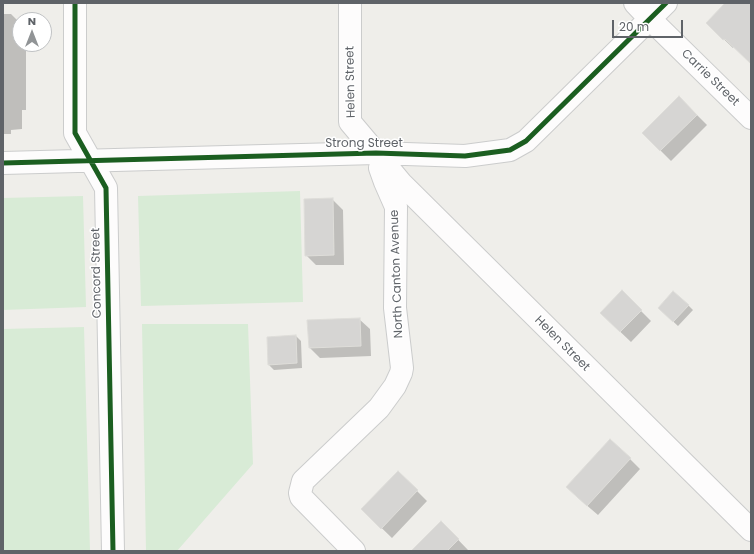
<!DOCTYPE html>
<style>
body{margin:0}
#map{position:relative;width:754px;height:554px;overflow:hidden;background:#efeeea;font-family:Poppins,sans-serif}
canvas{display:block}
.frame{position:absolute;inset:0;border:4px solid #5f6368;pointer-events:none}
.north{position:absolute;left:12px;top:12px;width:40px;height:40px;box-sizing:border-box;background:#fff;border:1px solid #bfc1c3;border-radius:50%;rotate:0deg;font-size:11px;font-weight:700;line-height:16px;text-align:center;color:#5f6368}
.north::after{content:'';display:block;margin:auto;width:14px;height:18px;background:#919496;clip-path:polygon(50% 0,100% 100%,50% 72%,0 100%)}
.scale{position:absolute;left:612px;top:20px;width:71px;height:18px;box-sizing:border-box;border:2px solid #5f6368;border-top:0;padding-left:5px;font-size:12px;line-height:14px;white-space:nowrap;color:#5f6368;-webkit-text-stroke:3px #fff;paint-order:stroke}
</style>
<div id="map">
<canvas width="754" height="554"></canvas>
<div class="frame"></div>
<div class="north">N</div>
<div class="scale">20 m</div>
</div>
<script>
const context = document.querySelector('canvas').getContext('2d');
context.lineJoin = 'round';
function paint(path, color) { context.fillStyle = color; context.fill(path, 'evenodd'); }
const shape = rows => new Path2D(rows.map(r => 'M' + r).join(''));
function stroke(path, color, width, dash) { context.strokeStyle = color; context.lineWidth = width; context.lineCap = dash ? 'butt' : 'round'; context.setLineDash(dash || []); context.stroke(path); }
function drawText(font, color, halo, rows, align = 'center') {
  context.font = font + ' Poppins,sans-serif'; context.lineWidth = 3; context.setLineDash([]); context.textBaseline = 'middle'; context.strokeStyle = halo; context.fillStyle = color; for (const [text, x, y, turn = 0] of rows) {
    context.save(); context.translate(x, y); context.rotate((+turn || 0) * Math.PI / 180); context.textAlign = isNaN(turn) ? turn : align; if (halo) context.strokeText(text, 0, 0); context.fillText(text, 0, 0); context.restore();
  }
}
paint(shape([
 [300,191,303,302,141,306,138,196],
 [83,196,86,307,3,310,3,198],
 [142,324,248,324,253,464,177,551,146,551],
 [84,327,90,551,3,551,3,329]
]), '#d8ebd6');
paint(shape([
 [727,3,751,3,751,63,734,46,733,48,707,23],
 [3,14,11,14,20,23,20,44,26,44,26,110,22,110,22,129,11,130,11,134,3,134],
 [679,97,707,125,671,161,643,133],
 [332,199,343,210,344,265,316,265,306,255],
 [622,292,651,321,631,342,611,323],
 [688,305,693,310,678,326,664,313],
 [359,319,370,329,371,356,320,358,310,348],
 [296,336,301,341,302,368,274,370,269,365],
 [630,459,640,469,598,515,577,497],
 [417,491,427,501,392,538,362,509],
 [441,522,468,550,467,551,412,551]
]), '#0003');
const building = shape([
 [725,3,751,3,751,64,725,39,723,40,706,23,725,3],
 [679,96,697,115,660,151,642,133,679,96],
 [333,198,334,255,305,256,304,199,333,198],
 [622,290,642,310,620,332,600,313,622,290],
 [673,291,689,305,673,322,658,308,673,291],
 [360,318,361,346,309,348,307,320,360,318],
 [296,335,297,363,268,365,267,337,296,335],
 [610,439,631,458,587,506,566,487,610,439],
 [398,471,418,490,381,529,361,509,398,471],
 [441,521,459,539,447,551,411,551,441,521]
]);
paint(building, '#d6d5d3');
stroke(building, '#deddd9', 1);
const minor = shape([
 [75,3,75,133,106,188,113,551],
 [350,3,350,122,377,154],
 [635,3,650,19,751,118],
 [376,153,401,183,751,530],
 [3,163,376,153,465,156,510,150,526,141,666,3],
 [354,551,301,497,300,493,303,481,379,408,395,386,401,373,402,368,395,308,396,207,385,182,380,168]
]);
stroke(minor, '#cbcccc', 24);
stroke(minor, '#fdfcfc', 22);
stroke(shape([
 [75,3,75,133,106,188,113,551],
 [3,163,376,153,465,156,510,150,526,141,666,3]
]), '#1b5e20', 5);
drawText('12px', '#5f6368', '#fff', [
 ["Carrie Street",710,78,44],
 ["Helen Street",351,82,-91],
 ["Strong Street",364,144],
 ["Concord Street",97,273,-91],
 ["North Canton Avenue",397,274,-92],
 ["Helen Street",562,344,45]
]);
</script>
